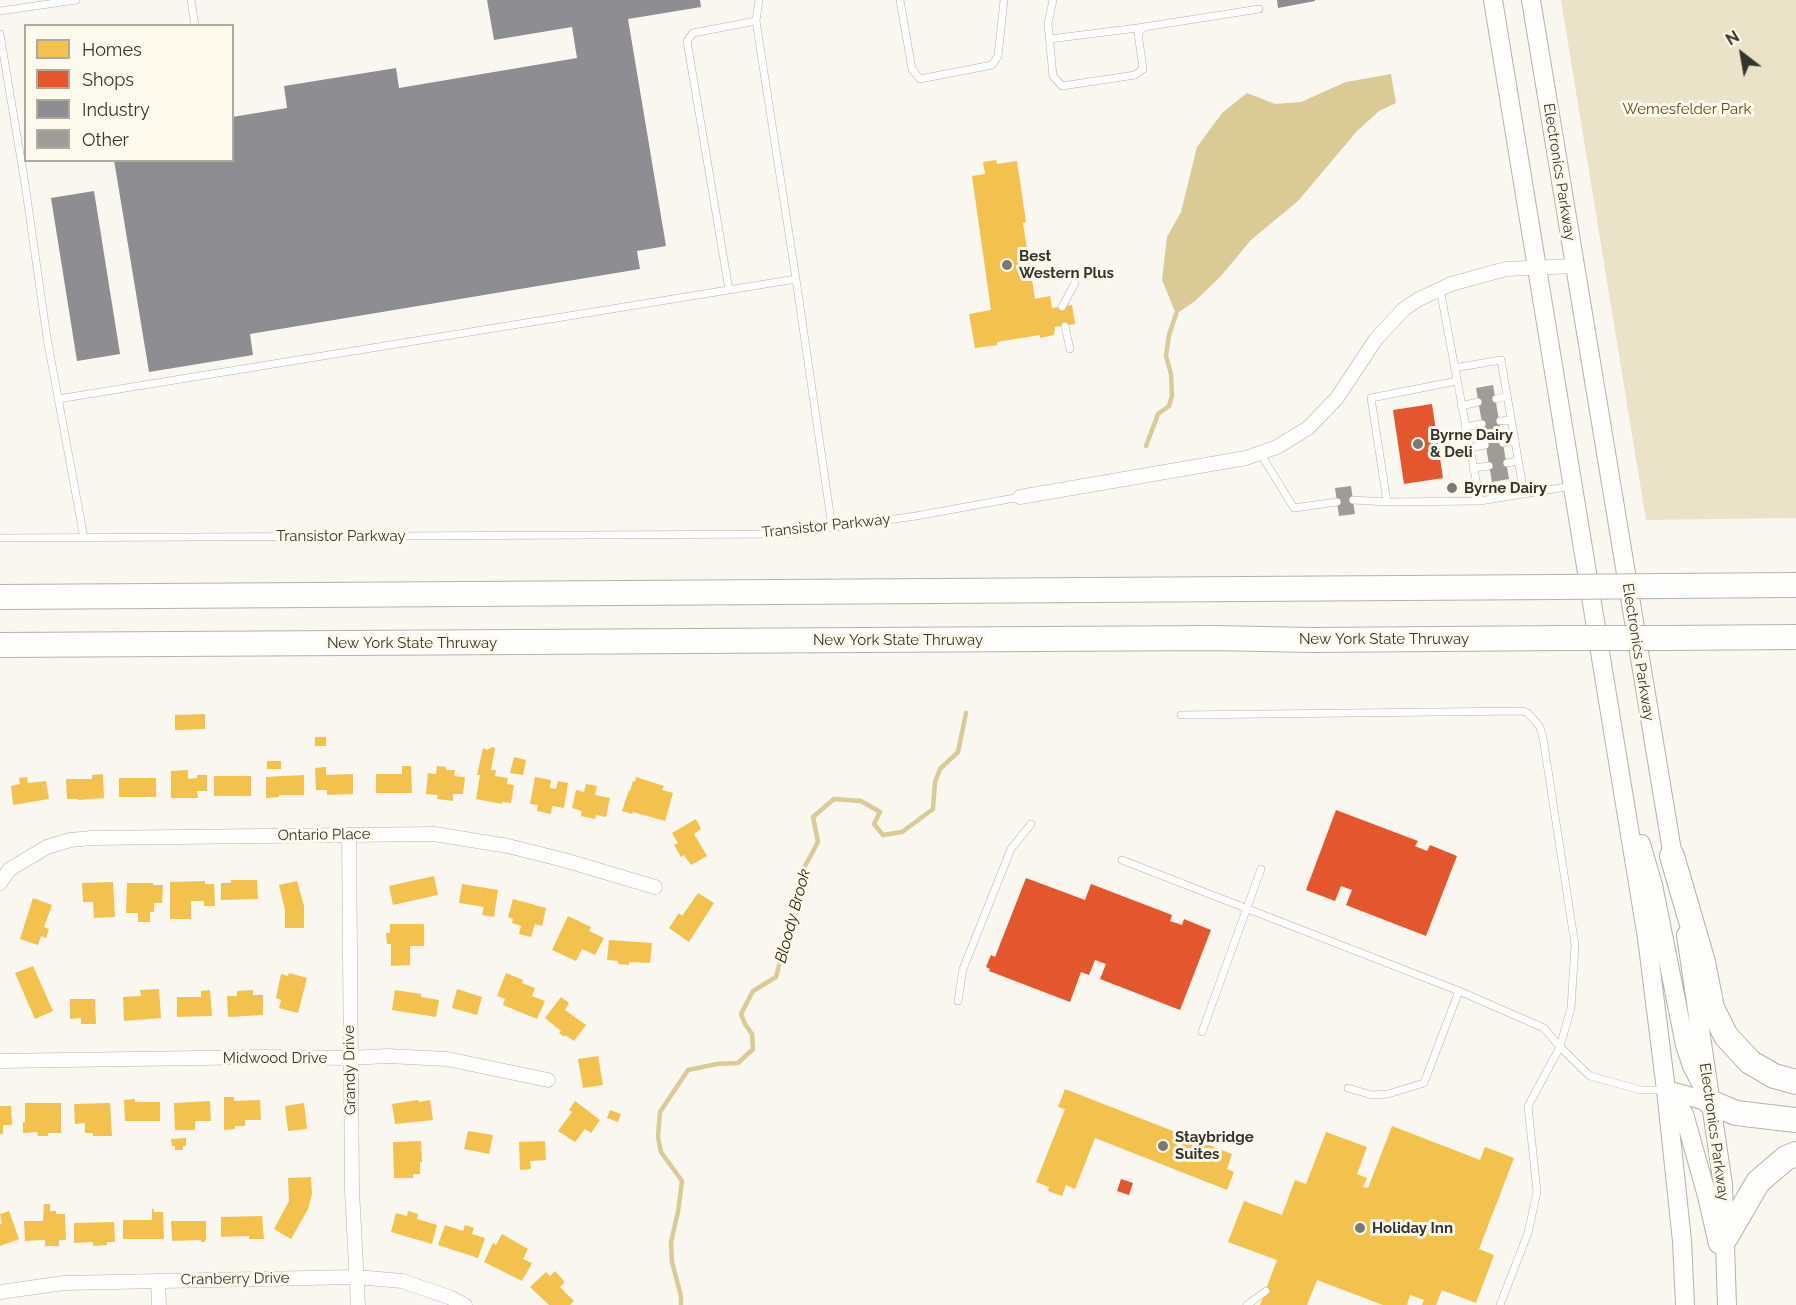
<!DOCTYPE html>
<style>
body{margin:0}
#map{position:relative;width:1796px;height:1305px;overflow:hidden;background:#f9f7f0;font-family:Raleway,sans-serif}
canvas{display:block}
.legend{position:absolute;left:24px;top:24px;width:210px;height:138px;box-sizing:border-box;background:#fdf9ec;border:2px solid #adaaa0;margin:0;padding:8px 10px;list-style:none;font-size:18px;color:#36342f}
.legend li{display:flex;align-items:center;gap:12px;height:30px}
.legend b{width:30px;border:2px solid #adaaa0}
.north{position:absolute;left:1712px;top:24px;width:60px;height:60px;-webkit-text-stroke:4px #fdf9ec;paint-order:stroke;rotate:329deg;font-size:16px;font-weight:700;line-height:24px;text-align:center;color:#36342f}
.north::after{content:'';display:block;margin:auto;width:21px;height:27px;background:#36342f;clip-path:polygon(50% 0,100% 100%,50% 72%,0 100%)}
</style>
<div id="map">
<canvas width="1796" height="1305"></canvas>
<ul class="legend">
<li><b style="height:16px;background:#f2c14e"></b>Homes</li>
<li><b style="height:16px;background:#e4572e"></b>Shops</li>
<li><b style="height:16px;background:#8d8d92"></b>Industry</li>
<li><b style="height:16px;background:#9e9c97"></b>Other</li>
</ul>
<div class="north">N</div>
</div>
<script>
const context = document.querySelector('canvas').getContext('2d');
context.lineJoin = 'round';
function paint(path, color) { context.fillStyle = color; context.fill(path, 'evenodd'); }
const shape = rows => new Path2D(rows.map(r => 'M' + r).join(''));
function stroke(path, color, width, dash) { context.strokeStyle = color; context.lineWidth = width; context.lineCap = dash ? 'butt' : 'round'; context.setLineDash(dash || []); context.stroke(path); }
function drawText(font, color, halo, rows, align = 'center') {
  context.font = font + ' Raleway,sans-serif'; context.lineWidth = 6; context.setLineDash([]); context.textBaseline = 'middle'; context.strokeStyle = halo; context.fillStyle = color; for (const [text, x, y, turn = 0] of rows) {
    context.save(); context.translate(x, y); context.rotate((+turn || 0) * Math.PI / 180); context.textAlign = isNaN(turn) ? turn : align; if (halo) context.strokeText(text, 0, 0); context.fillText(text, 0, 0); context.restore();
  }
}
paint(shape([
 [1561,0,1796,0,1796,518,1646,520]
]), '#ebe3c8');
paint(shape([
 [1391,74,1396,103,1379,111,1357,131,1298,201,1251,240,1220,277,1195,301,1176,314,1162,280,1167,237,1181,212,1197,147,1222,113,1247,93,1275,104,1301,102,1346,82]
]), '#daca96');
paint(shape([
 [996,160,997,164,1017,161,1026,222,1023,223,1035,299,1050,296,1052,308,1072,305,1075,324,1055,327,1054,335,1040,338,1040,335,997,342,997,345,975,348,969,314,991,310,972,176,985,174,983,162],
 [205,714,205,729,175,730,175,715],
 [315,737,326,737,326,746,315,746],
 [492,747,495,748,491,770,496,770,495,776,508,778,507,784,514,785,511,803,502,802,502,804,476,799,480,775,477,775,483,748,487,750],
 [514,757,526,760,523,775,510,773],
 [267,761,281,761,281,769,267,769],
 [402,766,411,766,412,793,376,793,376,774,402,774],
 [437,766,446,767,446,770,455,770,454,776,465,777,463,794,453,794,453,801,437,799,438,795,426,794,428,773,436,774],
 [326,767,326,775,353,774,353,794,327,795,327,790,316,790,315,768],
 [188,770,188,779,197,778,197,775,207,775,207,791,197,791,198,798,171,798,171,771],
 [103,774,104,798,78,800,78,799,67,799,66,779,92,779,92,775],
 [304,775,304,795,279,795,279,797,266,798,266,777],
 [214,776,251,776,251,796,214,796],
 [27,777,28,783,46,781,49,799,13,805,11,786,20,784,19,778],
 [535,777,551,780,550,788,556,789,558,781,568,783,564,808,552,806,551,814,537,811,538,805,530,804],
 [636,777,664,786,662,790,673,793,665,821,633,812,632,814,622,811,629,790,630,791,633,781,635,782],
 [119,778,156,778,156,797,119,797],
 [586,784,597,786,595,795,610,798,606,817,596,815,595,819,581,816,582,811,572,808,576,790,584,792],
 [696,819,701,829,694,834,707,856,691,865,684,855,681,857,674,845,678,843,672,833],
 [434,876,438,895,393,905,389,886],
 [231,880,257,880,258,899,221,900,221,883,231,883],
 [205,881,205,884,214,884,215,906,204,906,204,901,191,901,191,919,170,919,170,882],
 [297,881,304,906,304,928,285,928,285,910,279,885],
 [113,882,115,917,94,918,93,902,83,902,82,883],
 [127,883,153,883,153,885,163,885,162,903,154,903,154,912,150,912,150,922,138,922,138,913,126,913],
 [462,884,498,890,494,917,482,915,484,907,459,903],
 [698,893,714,903,689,942,669,928,679,913,682,916],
 [33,898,52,905,44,927,49,929,46,938,41,936,38,945,20,939],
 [513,899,546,908,542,926,535,924,531,937,519,934,521,926,512,923,513,919,508,917],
 [568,916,591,927,589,931,604,938,595,955,582,949,576,961,552,950],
 [390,924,424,924,424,946,410,946,410,965,391,966,391,944,387,944,386,933,390,933],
 [609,940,652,943,650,963,629,962,629,965,618,964,618,961,607,960],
 [33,966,53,1011,35,1019,15,973],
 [289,973,307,978,298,1013,279,1008,281,1000,276,998,281,974,288,976],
 [506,973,523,980,522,983,535,988,532,996,545,1001,537,1019,503,1005,505,999,497,996],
 [159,989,161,1018,124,1021,123,997,141,996,140,990],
 [457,989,482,997,477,1015,452,1008],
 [210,990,212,1016,177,1017,177,997,201,997,201,991],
 [253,990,253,995,263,995,263,1015,228,1017,227,996,237,996,237,991],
 [395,990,421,994,421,997,439,1000,436,1017,392,1010],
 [561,997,569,1003,565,1010,586,1025,574,1041,565,1035,564,1037,559,1033,561,1031,545,1018],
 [70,999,95,999,96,1024,81,1024,81,1018,70,1019],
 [598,1056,603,1085,583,1088,578,1059],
 [1065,1089,1232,1154,1227,1169,1234,1172,1227,1190,1095,1138,1075,1189,1066,1185,1062,1196,1048,1191,1049,1187,1036,1182,1065,1109,1058,1107],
 [224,1097,234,1097,234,1101,260,1100,261,1120,245,1120,245,1126,235,1126,235,1129,224,1130],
 [135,1099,135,1102,160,1102,160,1121,125,1121,124,1100],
 [418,1100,419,1102,430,1100,433,1120,395,1124,392,1104],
 [210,1101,211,1121,195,1121,195,1130,175,1130,174,1103],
 [575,1101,600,1120,591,1133,585,1129,575,1142,558,1131,572,1112,569,1110],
 [25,1103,61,1103,61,1133,48,1133,48,1136,38,1136,37,1132,23,1133,23,1122,25,1122],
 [110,1103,112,1136,93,1136,93,1133,85,1133,85,1123,75,1124,74,1104],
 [304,1103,307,1129,288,1131,285,1106],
 [0,1106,11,1106,12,1125,3,1125,3,1134,0,1134],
 [610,1110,621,1114,618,1122,607,1118],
 [1392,1126,1480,1160,1485,1147,1514,1158,1479,1249,1494,1255,1476,1303,1442,1290,1436,1305,1422,1305,1424,1300,1410,1295,1407,1305,1383,1305,1317,1280,1307,1305,1260,1305,1277,1260,1228,1242,1244,1201,1282,1215,1295,1180,1306,1184,1326,1132,1367,1147,1357,1174,1367,1178,1363,1187,1368,1188],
 [468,1131,493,1135,489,1154,464,1149],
 [186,1138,186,1146,183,1146,183,1150,175,1150,175,1146,172,1146,171,1139],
 [421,1141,422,1162,420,1162,420,1174,413,1174,413,1178,394,1178,393,1142],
 [545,1141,546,1160,530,1161,531,1169,520,1170,519,1142],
 [311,1177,312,1194,308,1209,291,1239,274,1229,289,1201,288,1178],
 [44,1204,50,1204,50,1211,56,1211,56,1214,65,1214,66,1240,59,1240,59,1246,45,1246,45,1240,25,1241,24,1221,43,1221],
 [152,1209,154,1209,154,1212,163,1212,164,1239,123,1239,123,1220,152,1220],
 [9,1211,19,1239,0,1246,0,1224,2,1224,0,1214],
 [408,1211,418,1214,417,1219,437,1225,432,1244,391,1232,396,1213,407,1216],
 [262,1216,264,1239,249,1239,249,1236,221,1237,221,1217],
 [171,1221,206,1221,206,1240,205,1240,205,1242,201,1242,201,1240,172,1241],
 [114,1222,115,1242,107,1242,107,1245,93,1246,93,1242,74,1243,74,1223],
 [445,1225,463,1231,465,1225,474,1228,472,1234,485,1238,478,1258,438,1245],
 [502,1234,528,1249,523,1259,532,1263,522,1281,484,1262,493,1243,496,1245],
 [555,1271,564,1281,564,1283,560,1287,574,1301,570,1305,549,1305,530,1287,546,1272,550,1276]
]), '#f2c14e');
paint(shape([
 [1432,404,1443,478,1404,484,1393,410],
 [1336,810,1418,841,1415,846,1427,851,1430,845,1457,856,1426,936,1346,905,1352,890,1341,886,1335,901,1306,890],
 [1026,878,1085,900,1091,884,1172,915,1170,921,1182,925,1184,919,1211,930,1180,1010,1100,979,1106,964,1095,960,1089,975,1081,972,1070,1002,989,971,990,969,986,967,991,955,995,957],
 [1121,1179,1133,1183,1129,1195,1117,1191]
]), '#e4572e');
paint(shape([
 [487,0,700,0,701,7,628,19,666,246,637,251,640,269,250,334,253,355,149,372,114,160,232,160,232,117,287,108,284,86,396,68,399,88,577,58,572,27,494,40],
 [1277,0,1315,0,1315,1,1278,8],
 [94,191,120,354,77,361,51,198]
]), '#8d8d92');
stroke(shape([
 [1146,446,1158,414,1169,406,1172,396,1171,374,1166,356,1169,335,1176,314],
 [681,1305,681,1296,672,1262,671,1242,678,1212,682,1181,661,1152,658,1137,660,1112,688,1070,717,1064,738,1063,753,1049,752,1034,745,1024,741,1014,753,991,776,977,805,866,818,842,813,817,834,799,861,801,880,812,874,824,883,835,902,832,933,809,935,782,940,769,958,752,966,713]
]), '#daca96', 4.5);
paint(shape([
 [1493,385,1509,479,1492,482,1476,388],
 [1351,486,1355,514,1339,516,1335,488]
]), '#9e9c97');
const lane = shape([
 [191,0,195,26],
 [900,0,912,69,920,79,992,65,998,56,1004,0],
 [1053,0,1048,24,1053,76,1062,86,1135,75,1143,69,1138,33,1144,27,1259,9],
 [0,11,76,0],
 [756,21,759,0],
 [0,34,25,184,47,338,84,538],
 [1050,39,1145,27],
 [1440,289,1480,501,1572,486],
 [729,290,687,41,693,33,756,21,796,279],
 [1062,307,1075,283],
 [1065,326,1070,349],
 [1454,368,1501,360,1524,494],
 [58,399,796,279,832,527],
 [1496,399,1507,396],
 [1461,406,1478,402],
 [1500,421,1511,420],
 [1465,427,1482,424],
 [1503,443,1515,441],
 [1470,448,1485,445],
 [1260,453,1294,508,1337,502],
 [1507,463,1518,461],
 [1473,468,1489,466],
 [1353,500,1387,502,1480,501],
 [1387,502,1371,398,1457,381],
 [0,538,784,534,916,516,1020,497],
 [1181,715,1523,711,1528,713,1540,727,1543,738,1575,945,1571,1008,1560,1047],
 [1122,860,1459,991,1544,1028,1560,1047],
 [958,1001,963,969,1011,849,1031,824],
 [1202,1032,1261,869],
 [1348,1088,1372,1095,1388,1094,1424,1083,1459,991],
 [1247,1305,1266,1291],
 [1500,1305,1528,1233,1537,1192,1528,1106,1560,1047,1590,1076,1641,1090,1666,1090]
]);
const street = shape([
 [1020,497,1246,458,1277,447,1308,428,1337,398,1376,339,1404,309,1419,299,1451,284,1506,269,1574,266],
 [349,835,352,1190,358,1305],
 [0,883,10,869,47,847,70,840,92,838,434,834,508,846,564,860,655,887],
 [0,1061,264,1057,350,1058,387,1056,447,1059,548,1080],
 [158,1281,159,1305],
 [0,1292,64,1283,356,1277,402,1281,449,1297,465,1305]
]);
const secondary = shape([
 [1493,0,1647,938,1666,1090,1682,1241,1685,1305],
 [1531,0,1675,869],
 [1641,844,1653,885,1685,1045,1692,1066,1704,1089],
 [1686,935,1723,1185,1727,1305],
 [1666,1090,1684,1114,1707,1196,1718,1244],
 [1666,1090,1710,1102]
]);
const highway = shape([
 [1666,586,1796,585],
 [0,597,1558,587],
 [1663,638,1796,637],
 [0,645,1213,638,1312,640,1566,638],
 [1672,856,1703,962,1712,1008,1726,1036,1750,1062,1774,1076,1796,1082],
 [1710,1102,1736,1113,1796,1120],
 [1726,1237,1758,1182,1786,1158,1796,1154]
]);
stroke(lane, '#b3b2ac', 8);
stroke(street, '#b3b2ac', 15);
stroke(secondary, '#b3b2ac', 20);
stroke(highway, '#b3b2ac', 26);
stroke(lane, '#fefefd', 7);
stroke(street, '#fefefd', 14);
stroke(secondary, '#fefefd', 18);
stroke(highway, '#fefefd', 24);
const highwayBridge = shape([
 [1558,587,1666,586],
 [1566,638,1663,638]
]);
stroke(highwayBridge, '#b3b2ac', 26, []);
stroke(highwayBridge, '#fefefd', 24);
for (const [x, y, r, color] of [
 [1007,265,6,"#7a7873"],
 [1418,444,6,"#7a7873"],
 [1452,488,6,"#7a7873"],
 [1163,1146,6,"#7a7873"],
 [1360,1228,6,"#7a7873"]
]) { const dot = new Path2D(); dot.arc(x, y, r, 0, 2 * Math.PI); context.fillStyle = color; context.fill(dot); stroke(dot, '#fdf9ec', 2); }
drawText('15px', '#5c4c15', '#fdf9ec', [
 ["Wemesfelder Park",1687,109]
]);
drawText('15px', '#36342f', '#fdf9ec', [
 ["Electronics Parkway",1559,172,81],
 ["Transistor Parkway",826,526,-6],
 ["Transistor Parkway",341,536],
 ["New York State Thruway",1384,639],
 ["New York State Thruway",898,640],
 ["New York State Thruway",412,643],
 ["Electronics Parkway",1638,652,81],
 ["Ontario Place",324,835,-1],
 ["Midwood Drive",275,1058],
 ["Grandy Drive",350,1070,-91],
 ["Electronics Parkway",1714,1132,82],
 ["Cranberry Drive",235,1279,-1]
]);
drawText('bold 15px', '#36342f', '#fdf9ec', [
 ["Best",1019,256],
 ["Western Plus",1019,273],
 ["Byrne Dairy",1430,435],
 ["& Deli",1430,452],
 ["Byrne Dairy",1464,488],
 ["Staybridge",1175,1137],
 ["Suites",1175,1154],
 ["Holiday Inn",1372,1228]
], 'left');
drawText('italic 16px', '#322807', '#fdf9ec', [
 ["Bloody Brook",793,916,-75]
]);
</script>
